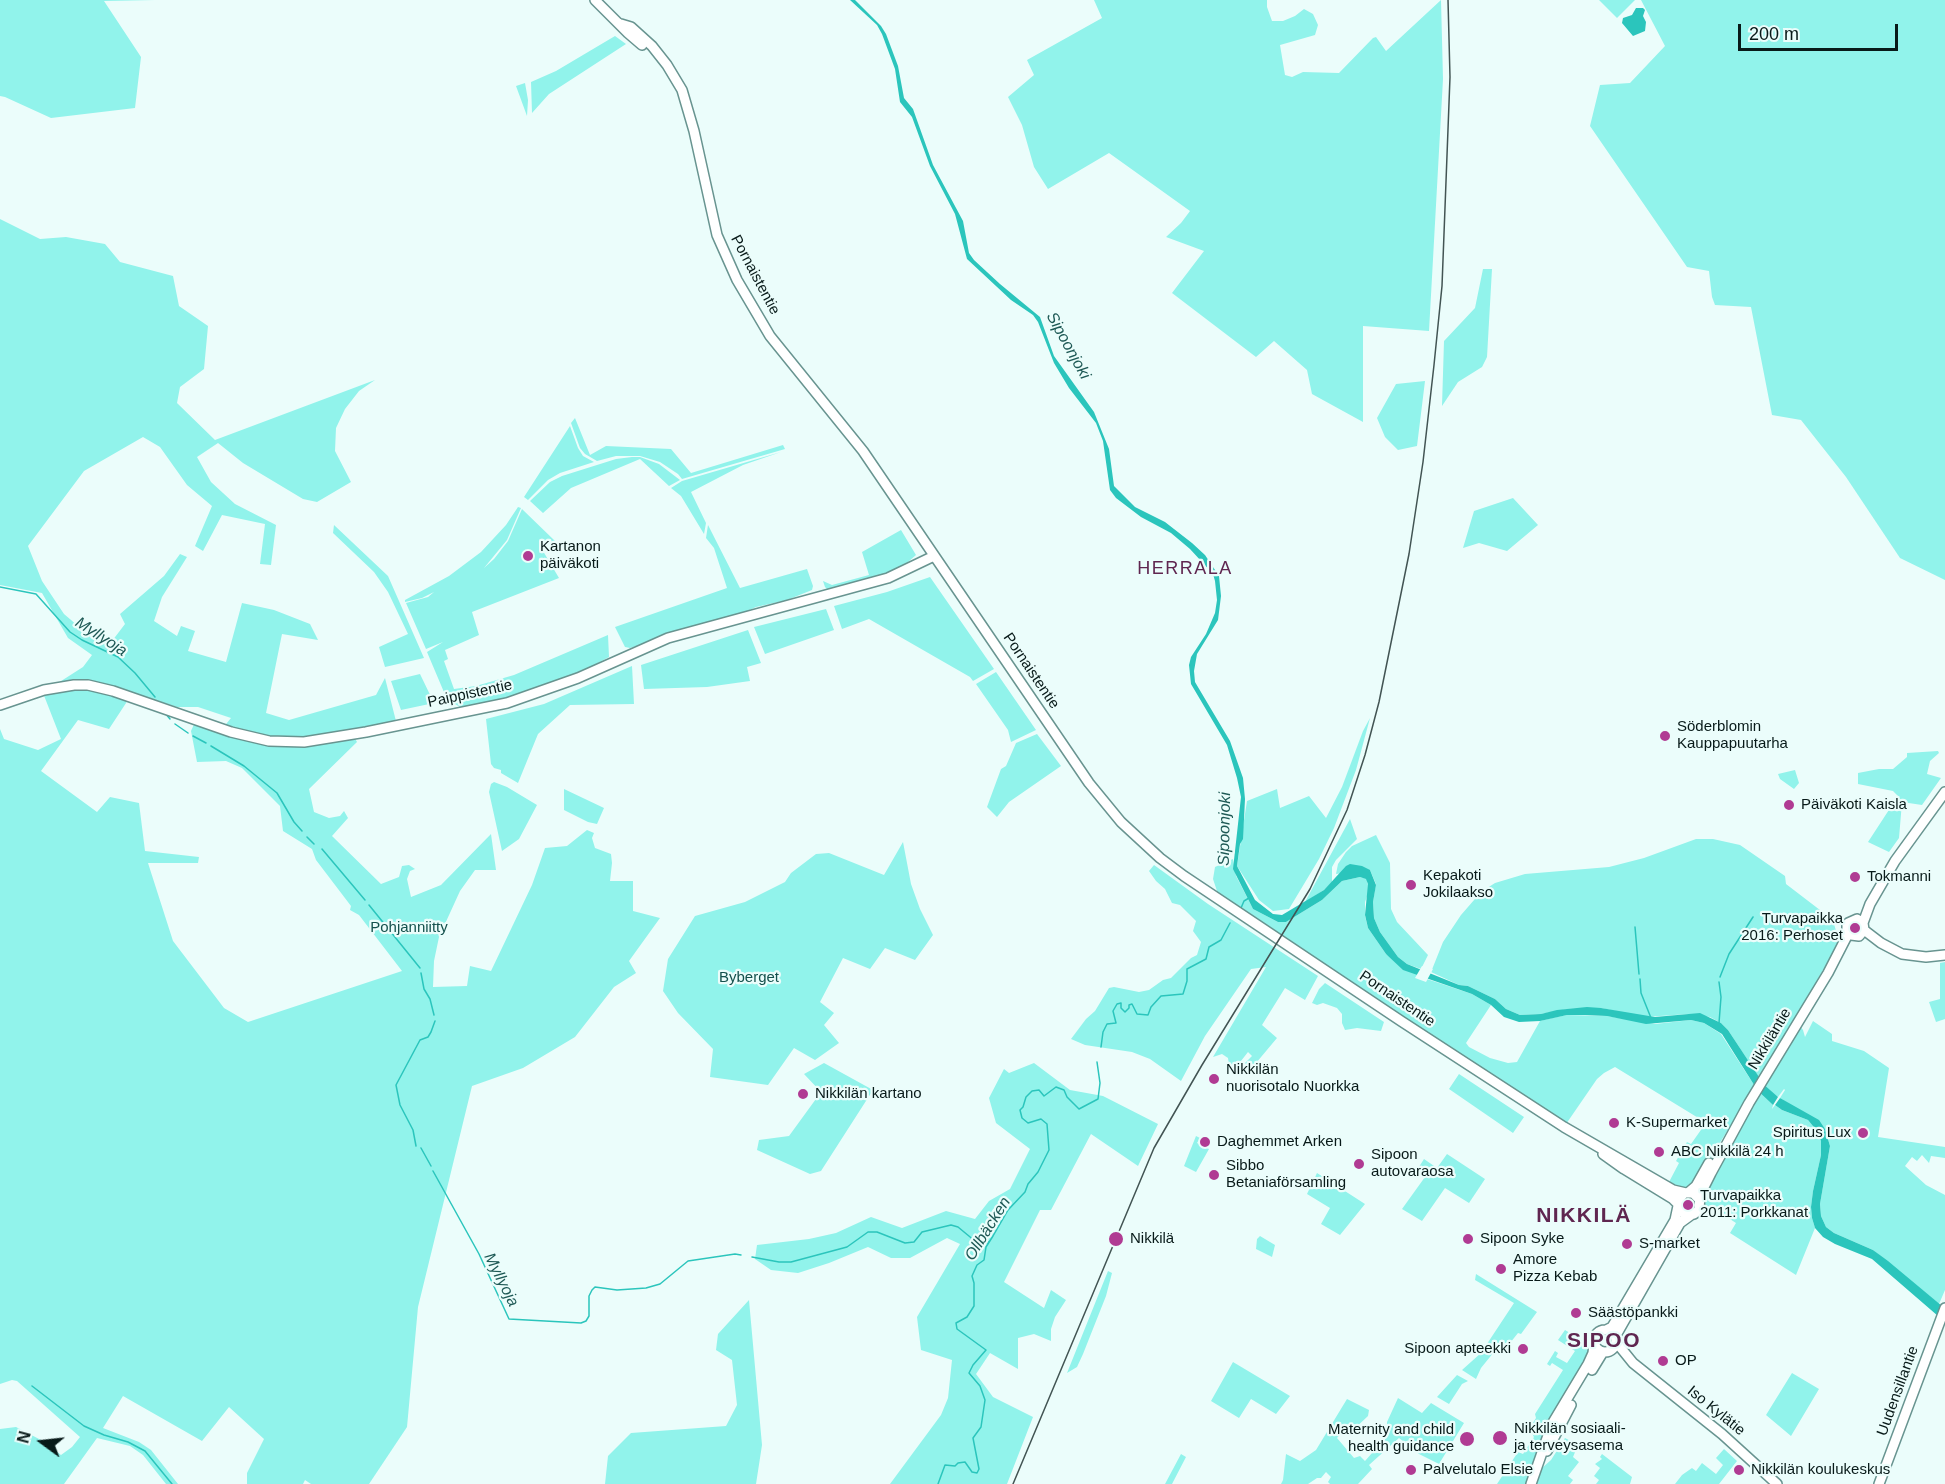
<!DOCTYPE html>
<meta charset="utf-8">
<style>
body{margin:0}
#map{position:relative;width:1945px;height:1484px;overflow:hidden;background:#ebfdfb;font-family:Helvetica,sans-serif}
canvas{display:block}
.north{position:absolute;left:12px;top:1412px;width:60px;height:60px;-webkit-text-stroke:4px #ebfdfb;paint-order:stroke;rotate:285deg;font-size:16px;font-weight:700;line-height:24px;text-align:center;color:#081a19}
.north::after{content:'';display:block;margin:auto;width:21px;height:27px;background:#081a19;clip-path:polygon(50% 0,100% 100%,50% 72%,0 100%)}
.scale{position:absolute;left:1738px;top:24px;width:160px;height:27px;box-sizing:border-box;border:3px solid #081a19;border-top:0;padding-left:8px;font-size:18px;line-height:21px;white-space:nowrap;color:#081a19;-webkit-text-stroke:4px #ebfdfb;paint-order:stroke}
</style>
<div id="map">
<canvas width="1945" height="1484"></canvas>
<div class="north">N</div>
<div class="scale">200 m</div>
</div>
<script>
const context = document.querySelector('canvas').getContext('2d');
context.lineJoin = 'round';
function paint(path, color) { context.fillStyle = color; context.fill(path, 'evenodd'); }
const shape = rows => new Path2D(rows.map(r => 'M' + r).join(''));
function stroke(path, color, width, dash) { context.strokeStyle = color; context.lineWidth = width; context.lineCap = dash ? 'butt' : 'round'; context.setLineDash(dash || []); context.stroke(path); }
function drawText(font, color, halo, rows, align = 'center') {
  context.font = font + ' Helvetica,sans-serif'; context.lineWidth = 4.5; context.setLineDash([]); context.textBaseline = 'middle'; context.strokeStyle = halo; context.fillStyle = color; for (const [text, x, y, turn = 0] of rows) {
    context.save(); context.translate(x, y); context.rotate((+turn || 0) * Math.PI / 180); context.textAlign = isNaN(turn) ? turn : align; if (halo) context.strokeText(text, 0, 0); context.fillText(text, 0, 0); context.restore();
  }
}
paint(shape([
 [0,0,155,0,104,1,141,57,135,108,51,118,5,97,0,96],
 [1094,0,1267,0,1267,7,1272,21,1283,21,1295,16,1304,9,1313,14,1318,25,1315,35,1280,45,1285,75,1292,77,1303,72,1339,73,1373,38,1376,37,1386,51,1441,0,1443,79,1429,331,1363,326,1363,422,1312,394,1307,370,1274,341,1256,357,1172,293,1204,251,1166,237,1181,223,1190,211,1109,153,1048,189,1034,167,1022,125,1008,97,1034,75,1027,60,1102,18],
 [1599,0,1635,0,1617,18],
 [1641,0,1945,0,1945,580,1900,558,1846,477,1801,420,1772,415,1751,307,1715,305,1712,297,1709,271,1687,267,1590,126,1600,85,1630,83,1665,46],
 [615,36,626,44,549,94,532,113,531,82,556,71],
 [525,83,528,100,527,116,516,86],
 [0,219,40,239,66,237,105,244,120,262,173,276,179,306,208,326,204,369,180,387,177,403,215,440,375,380,359,391,345,409,336,428,335,451,351,482,317,502,303,499,243,463,218,443,197,457,211,482,235,504,276,525,271,565,260,564,265,524,222,515,203,551,195,546,212,506,187,485,160,447,143,437,84,471,28,546,42,581,64,614,91,637,109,645,125,624,120,614,164,576,180,554,187,557,162,597,154,621,177,636,181,626,195,631,188,651,226,662,242,603,274,610,310,624,318,640,282,634,266,713,289,720,376,695,385,678,397,725,353,735,357,742,309,789,314,812,329,818,340,816,344,811,348,818,332,836,381,884,399,877,402,866,409,865,415,869,410,871,407,879,411,897,441,885,491,834,496,870,475,870,460,891,439,937,434,961,433,987,467,986,470,966,491,971,532,885,545,848,567,846,587,830,594,833,592,838,595,848,611,854,612,863,610,881,633,881,633,911,660,918,629,961,636,973,614,987,575,1037,523,1068,472,1086,418,1307,407,1427,369,1484,311,1484,305,1480,303,1484,247,1484,247,1473,264,1439,229,1407,202,1441,123,1396,103,1428,139,1442,151,1450,178,1484,166,1484,143,1455,130,1446,97,1438,64,1484,0,1484,0,1429,16,1427,41,1440,61,1455,72,1447,80,1437,17,1381,12,1380,0,1384,0,729,4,739,38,750,61,739,43,693,73,688,88,688,128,700,109,729,78,720,41,771,97,812,110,797,139,803,145,851,199,857,198,863,148,863,173,941,224,1008,248,1022,402,971,359,915,350,910,351,906,316,860,312,849,283,831,280,806,242,768,226,761,197,762,191,731,196,720,222,729,231,718,198,707,177,707,113,686,88,681,58,683,83,667,92,655,68,638,42,593,0,585],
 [1483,269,1492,269,1487,357,1482,367,1458,382,1442,406,1444,341,1475,308],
 [1425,381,1417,446,1398,450,1385,437,1377,418,1396,384],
 [575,418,590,455,606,446,671,449,691,473,783,445,785,449,682,479,678,474,660,462,640,456,616,456,597,461,585,454,580,448,571,423],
 [570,426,578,448,583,456,594,462,560,473,548,480,528,500,524,497],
 [781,452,743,465,691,492,706,523,704,534,681,496,671,488,682,481],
 [632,457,640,457,659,464,680,480,669,486,640,459,571,488,543,513,530,501,550,482,562,476,616,459],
 [1513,498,1538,525,1507,551,1479,543,1463,548,1474,511],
 [518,507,521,508,507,540,484,568,494,559,508,541,522,509,555,541,550,544,548,541,540,546,559,578,472,612,479,635,445,650,448,659,444,661,454,689,476,686,514,675,608,635,609,657,576,675,506,699,460,707,455,704,449,704,427,652,443,642,426,649,406,603,428,597,434,592,422,598,405,602,405,600,449,576,481,552,506,525],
 [334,525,388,576,424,658,385,667,379,647,408,634,388,592,374,572,333,533],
 [708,525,740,588,807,569,813,586,812,590,787,600,756,607,739,615,630,648,625,647,615,627,727,588,714,548,706,538],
 [901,530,916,555,908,562,886,574,858,583,828,590,825,587,823,581,832,585,869,575,862,552],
 [930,577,994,669,973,681,970,677,869,619,842,629,834,606,887,592],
 [826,609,834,630,765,654,754,627],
 [748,630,761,663,747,667,750,681,707,687,644,689,641,665],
 [632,666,634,704,570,705,538,734,518,783,501,773,501,770,494,768,491,764,486,719,544,704],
 [996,672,1036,730,1011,742,1008,730,976,684],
 [420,674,434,703,401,710,391,681],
 [1370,718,1356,770,1334,828,1319,859,1289,909,1273,911,1259,900,1237,866,1247,801,1277,789,1280,808,1309,796,1326,818,1342,787,1363,731],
 [1037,734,1061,766,1009,802,997,817,987,807,1001,769,1006,766,1016,743],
 [1938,751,1939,753,1930,761,1927,774,1941,778,1922,805,1902,802,1899,838,1889,852,1868,842,1898,796,1893,791,1858,784,1858,773,1879,769,1893,769,1907,757,1907,753],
 [1795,770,1799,783,1794,789,1780,779,1778,774],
 [494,782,507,787,537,805,519,839,502,851,489,792,491,784],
 [564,789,604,808,597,824,588,822,564,810],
 [1350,819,1357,839,1336,860,1332,867,1332,882,1324,890,1305,902],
 [1376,835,1390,863,1391,909,1397,922,1428,955,1421,969,1407,964,1398,957,1380,932,1374,918,1373,902,1376,884,1370,870,1336,874,1338,864,1346,852,1352,846],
 [1696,839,1713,839,1740,845,1785,876,1786,884,1833,920,1839,942,1806,1000,1809,1004,1798,1023,1803,1030,1805,1037,1813,1021,1832,1034,1832,1041,1864,1051,1889,1068,1878,1137,1945,1147,1945,1158,1931,1156,1929,1163,1922,1155,1917,1161,1912,1157,1905,1166,1926,1185,1945,1195,1945,1290,1939,1304,1873,1250,1834,1233,1826,1227,1821,1216,1820,1204,1830,1146,1825,1129,1780,1098,1785,1090,1784,1089,1778,1097,1768,1091,1728,1030,1721,1023,1710,1017,1689,1014,1645,1017,1601,1008,1568,1009,1541,1014,1520,1015,1506,1009,1495,999,1468,986,1459,985,1431,972,1443,942,1461,915,1481,892,1495,883,1525,874,1609,867,1644,858],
 [903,842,911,884,920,909,933,935,915,960,885,948,870,969,843,958,820,1002,834,1013,824,1025,839,1043,815,1060,794,1048,768,1085,710,1077,713,1049,678,1013,663,991,668,959,695,916,745,902,785,882,791,873,816,854,829,853,884,875],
 [1233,859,1236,876,1253,909,1278,922,1286,922,1322,900,1342,881,1360,877,1367,879,1369,891,1365,902,1365,916,1368,928,1386,954,1424,978,1472,994,1491,1005,1466,1043,1469,1047,1490,1058,1508,1063,1517,1062,1540,1021,1552,1018,1567,1015,1607,1016,1655,1024,1691,1020,1704,1023,1721,1034,1756,1088,1746,1101,1694,1184,1687,1189,1675,1188,1676,1185,1669,1182,1679,1163,1676,1161,1687,1142,1691,1144,1703,1127,1699,1124,1700,1119,1615,1067,1604,1073,1597,1079,1564,1127,1220,900,1213,879,1215,867],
 [1154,865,1208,904,1318,976,1305,1000,1285,988,1262,1025,1277,1038,1251,1069,1245,1063,1252,1056,1248,1052,1234,1070,1229,1065,1228,1058,1222,1054,1213,1057,1266,967,1251,969,1205,1036,1181,1081,1150,1059,1132,1052,1085,1045,1071,1039,1086,1019,1095,1011,1109,988,1114,987,1139,992,1149,990,1163,980,1171,978,1191,958,1197,955,1201,942,1193,931,1196,921,1180,905,1172,903,1165,889,1156,881,1149,871],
 [1945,962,1945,1019,1936,1022,1929,1002,1940,999,1940,963],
 [1325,983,1384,1022,1381,1031,1357,1028,1345,1030,1342,1023,1342,1014,1337,1008,1323,1003,1317,1005,1312,1003,1319,989],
 [824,1063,873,1090,821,1171,810,1174,757,1150,759,1140,789,1136,821,1092,804,1074],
 [1034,1063,1070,1090,1103,1096,1158,1124,1138,1166,1091,1134,1051,1210,1040,1210,1004,1282,1044,1308,1051,1290,1066,1300,1055,1317,1051,1329,1051,1341,1034,1334,1018,1338,1018,1369,990,1353,976,1374,993,1397,1033,1417,1007,1484,890,1484,941,1415,948,1398,952,1360,921,1350,917,1317,960,1244,947,1238,910,1258,891,1258,868,1247,829,1263,798,1273,771,1270,755,1259,757,1245,809,1239,836,1233,871,1217,902,1228,946,1211,975,1219,989,1201,1010,1189,1030,1149,996,1123,989,1098,1004,1069,1009,1073],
 [1459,1074,1524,1117,1513,1133,1449,1089],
 [1757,1090,1773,1105,1772,1109,1775,1105,1782,1110,1808,1120,1817,1131,1821,1141,1821,1155,1813,1191,1811,1207,1812,1218,1815,1228,1796,1275,1730,1233,1736,1223,1716,1210,1710,1213,1703,1206,1702,1197],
 [1196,1136,1200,1138,1197,1143,1209,1149,1196,1172,1184,1166],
 [1447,1154,1485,1179,1469,1203,1445,1188,1422,1221,1402,1209,1425,1177,1417,1170,1424,1159,1437,1168],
 [1317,1173,1365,1204,1340,1235,1321,1224,1330,1208,1307,1194],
 [1260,1236,1275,1245,1272,1257,1256,1249,1257,1239],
 [1108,1271,1112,1273,1106,1296,1083,1354,1077,1367,1067,1373],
 [1476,1274,1537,1312,1521,1334,1518,1333,1506,1348,1498,1347,1481,1368,1476,1379,1462,1370,1481,1353,1514,1303,1475,1280],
 [749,1300,762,1445,756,1484,605,1484,608,1456,631,1433,726,1426,737,1405,732,1360,716,1350,718,1334],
 [1565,1330,1593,1347,1528,1484,1497,1484,1518,1452,1523,1454,1534,1437,1529,1429,1536,1418,1535,1414,1563,1370,1552,1363,1550,1366,1547,1364,1555,1351,1558,1353,1556,1357,1567,1363,1575,1351,1558,1340],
 [1233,1362,1290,1396,1276,1414,1251,1399,1239,1418,1211,1401],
 [1792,1373,1819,1389,1791,1436,1766,1415],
 [1457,1375,1468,1381,1462,1384,1449,1404,1437,1397],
 [1398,1398,1422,1413,1431,1403,1464,1423,1439,1464,1419,1454,1399,1438,1369,1465,1372,1469,1358,1484,1330,1484,1328,1482,1331,1477,1326,1472,1321,1478,1317,1478,1308,1484,1281,1484,1283,1480,1286,1454,1300,1461,1316,1450,1347,1399,1369,1410,1368,1416,1350,1433,1345,1429,1337,1438,1354,1458,1360,1456,1365,1461,1387,1436,1387,1422],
 [1565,1438,1578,1445,1573,1457,1579,1462,1568,1476,1573,1480,1570,1484,1536,1484,1542,1468,1551,1460],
 [1724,1449,1737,1461,1719,1484,1675,1484,1682,1475,1692,1468,1696,1471,1702,1463,1716,1474,1723,1465,1716,1458],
 [1181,1454,1186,1457,1172,1484,1165,1484],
 [1602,1454,1632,1477,1630,1484,1596,1484,1599,1480,1594,1476,1600,1468,1595,1464,1602,1459,1600,1457]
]), '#91f3eb');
paint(shape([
 [850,0,855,0,881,26,886,34,898,66,904,98,913,109,933,165,963,221,969,253,974,260,1000,284,1040,317,1054,356,1094,412,1109,449,1114,486,1135,507,1165,522,1192,543,1205,555,1219,576,1221,596,1218,620,1197,654,1194,671,1195,682,1230,741,1243,778,1245,799,1243,839,1240,844,1237,866,1255,900,1273,914,1282,915,1324,890,1346,866,1350,864,1362,866,1370,870,1376,885,1373,902,1374,918,1380,932,1398,957,1407,964,1459,985,1468,986,1495,999,1506,1009,1520,1015,1541,1014,1557,1010,1587,1007,1601,1008,1655,1017,1700,1013,1721,1023,1728,1030,1761,1080,1756,1088,1722,1034,1704,1023,1691,1020,1646,1024,1607,1016,1585,1015,1567,1015,1540,1021,1519,1022,1504,1017,1491,1005,1472,994,1403,970,1386,954,1368,928,1365,915,1368,884,1366,879,1360,877,1342,881,1322,900,1286,922,1278,922,1253,909,1233,869,1241,797,1237,778,1227,745,1191,684,1189,665,1191,657,1206,634,1215,613,1217,600,1215,581,1213,574,1190,549,1171,533,1141,517,1116,498,1110,490,1103,441,1096,423,1069,388,1054,363,1038,322,1033,315,1011,300,967,259,955,214,930,166,912,117,900,102,895,69,882,34,877,25],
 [1636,8,1643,8,1645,10,1643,16,1646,22,1645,31,1633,36,1622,23,1623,18,1632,15],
 [1762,1083,1778,1097,1773,1105,1757,1090],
 [1780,1098,1819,1120,1825,1129,1830,1146,1820,1204,1821,1216,1826,1227,1834,1233,1873,1250,1888,1261,1942,1306,1938,1316,1872,1259,1835,1244,1823,1237,1815,1228,1812,1218,1811,1207,1813,1191,1821,1155,1821,1141,1817,1131,1808,1120,1782,1110,1775,1105]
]), '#2bc5bc');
paint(shape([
 [1422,966,1433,969,1426,982,1415,978]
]), '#ebfdfb');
stroke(shape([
 [0,587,36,594,70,632,82,640,118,657,135,673,155,697],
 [165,713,170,719],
 [175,724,188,733],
 [193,736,206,743],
 [211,746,244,766,277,793,294,822,302,831],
 [307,837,314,844],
 [322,849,365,900],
 [369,905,420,968],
 [1241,908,1244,901,1249,898],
 [1635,927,1639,974],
 [421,973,424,989,430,999,434,1015],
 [1720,977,1729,954,1753,917],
 [1640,979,1641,993,1651,1018],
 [1719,1023,1721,997,1719,982],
 [1101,1047,1103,1032,1107,1024,1116,1023,1113,1011,1117,1004,1121,1003,1121,1008,1125,1012,1129,1008,1129,1005,1132,1004,1137,1014,1148,1015,1151,1007,1161,996,1183,994,1187,981,1187,969,1206,959,1209,947,1221,940,1230,923],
 [416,1146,413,1130,400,1105,396,1085,420,1040,428,1037,431,1032,435,1021],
 [421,1148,431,1166],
 [433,1171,479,1254,509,1319,581,1323,586,1321,589,1316,589,1296,592,1290,595,1287,617,1290,646,1288,660,1284,688,1261,735,1254,741,1255],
 [752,1257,779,1262,791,1262,847,1247,868,1232,877,1232,905,1243,914,1242,922,1232,951,1225,958,1227,981,1246,990,1241],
 [32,1386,84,1426,104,1435,128,1442,145,1451,172,1484],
 [938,1484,945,1465,955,1466,958,1463,965,1462,972,1472,977,1473,979,1469,973,1438,981,1427,985,1400,980,1386,969,1373,973,1365,986,1350,957,1329,956,1323,967,1317,974,1306,974,1283,972,1276,977,1265,984,1260,986,1247,993,1236,1008,1210,1025,1192,1028,1184,1038,1172,1049,1150,1047,1124,1041,1119,1028,1123,1022,1118,1020,1110,1023,1107,1026,1097,1032,1091,1039,1090,1044,1096,1056,1087,1064,1090,1067,1097,1079,1109,1098,1099,1100,1083,1097,1062]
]), '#2bc5bc', 1.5);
const secondary = shape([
 [595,0,628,33,642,45],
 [621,24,631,27,652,46,667,65,682,90,694,131,717,235,737,280,770,336,863,451,1089,783,1121,822,1160,858,1184,876,1401,1021,1564,1127,1673,1190,1686,1193],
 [0,705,44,690,74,685,88,685,113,691,231,732,269,741,304,742,366,732,507,703,578,678,668,638,888,578,934,556],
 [1863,923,1870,904,1895,861,1945,792],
 [1864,930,1881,943,1902,954,1926,957,1945,955],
 [1603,1154,1624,1169,1673,1199,1678,1204],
 [1689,1192,1696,1186,1709,1163],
 [1700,1200,1693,1193,1684,1193,1679,1199,1679,1208,1683,1213,1688,1215,1694,1214,1699,1210,1700,1195,1711,1173,1749,1103,1828,973,1847,936,1847,926,1848,923,1857,919,1863,923,1864,930,1859,936,1851,935,1847,931],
 '1594 1341a11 11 0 1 1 22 0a11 11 0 1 1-22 0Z',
 [1606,1330,1612,1327,1675,1220,1678,1206],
 [1615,1337,1680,1223,1691,1215],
 [1616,1342,1633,1363,1722,1434,1777,1484],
 [1592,1370,1603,1352],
 [1547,1451,1571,1405],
 [1531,1484,1552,1424,1588,1364,1593,1353,1594,1344],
 [1879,1484,1945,1308]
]);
stroke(secondary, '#689490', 12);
stroke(secondary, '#fff', 9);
stroke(shape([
 [1013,1484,1154,1148,1202,1065,1310,889,1347,810,1365,755,1379,702,1409,554,1423,462,1434,365,1442,286,1450,77,1448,0]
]), '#425453', 1.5);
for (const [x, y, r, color] of [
 [528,556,6,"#b03b93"],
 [1665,736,6,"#b03b93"],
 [1789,805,6,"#b03b93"],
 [1855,877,6,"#b03b93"],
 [1411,885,6,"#b03b93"],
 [1855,928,6,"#b03b93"],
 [1214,1079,6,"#b03b93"],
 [803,1094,6,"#b03b93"],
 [1614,1123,6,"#b03b93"],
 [1863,1133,6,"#b03b93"],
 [1205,1142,6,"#b03b93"],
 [1659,1152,6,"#b03b93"],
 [1359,1164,6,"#b03b93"],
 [1214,1175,6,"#b03b93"],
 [1688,1205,6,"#b03b93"],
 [1116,1239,8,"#b03b93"],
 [1468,1239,6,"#b03b93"],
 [1627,1244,6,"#b03b93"],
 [1501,1269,6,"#b03b93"],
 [1576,1313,6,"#b03b93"],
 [1523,1349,6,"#b03b93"],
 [1663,1361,6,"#b03b93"],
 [1500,1438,8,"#b03b93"],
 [1467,1439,8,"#b03b93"],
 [1411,1470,6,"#b03b93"],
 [1739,1470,6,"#b03b93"]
]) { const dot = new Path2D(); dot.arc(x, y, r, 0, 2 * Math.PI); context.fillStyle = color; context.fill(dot); stroke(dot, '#ebfdfb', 2); }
drawText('15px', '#081a19', '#ebfdfb', [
 ["Pornaistentie",755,275,62],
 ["Pornaistentie",1031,671,56],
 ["Paippistentie",470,694,-12],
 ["Pornaistentie",1397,999,34],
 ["Nikkiläntie",1770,1039,-59],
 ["Uudensillantie",1898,1391,-70],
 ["Iso Kylätie",1716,1411,39]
]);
drawText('15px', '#081a19', '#ebfdfb', [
 ["Kartanon",540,547],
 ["päiväkoti",540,564],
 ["Söderblomin",1677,727],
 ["Kauppapuutarha",1677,744],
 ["Päiväkoti Kaisla",1801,805],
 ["Kepakoti",1423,876],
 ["Jokilaakso",1423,893],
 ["Tokmanni",1867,877],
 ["Turvapaikka",1843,919,"right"],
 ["2016: Perhoset",1843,936,"right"],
 ["Nikkilän",1226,1070],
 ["nuorisotalo Nuorkka",1226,1087],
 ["Nikkilän kartano",815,1094],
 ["K-Supermarket",1626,1123],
 ["Spiritus Lux",1851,1133,"right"],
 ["Daghemmet Arken",1217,1142],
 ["ABC Nikkilä 24 h",1671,1152],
 ["Sipoon",1371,1155],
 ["autovaraosa",1371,1172],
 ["Sibbo",1226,1166],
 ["Betaniaförsamling",1226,1183],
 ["Turvapaikka",1700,1196],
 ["2011: Porkkanat",1700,1213],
 ["Nikkilä",1130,1239],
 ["Sipoon Syke",1480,1239],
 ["S-market",1639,1244],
 ["Amore",1513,1260],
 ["Pizza Kebab",1513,1277],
 ["Säästöpankki",1588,1313],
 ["Sipoon apteekki",1511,1349,"right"],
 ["OP",1675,1361],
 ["Nikkilän sosiaali-",1514,1429],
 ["ja terveysasema",1514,1446],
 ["Maternity and child",1454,1430,"right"],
 ["health guidance",1454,1447,"right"],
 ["Palvelutalo Elsie",1423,1470],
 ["Nikkilän koulukeskus",1751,1470]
], 'left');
drawText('15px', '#14514d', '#ebfdfb', [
 ["Pohjanniitty",409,928],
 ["Byberget",749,978]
]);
drawText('italic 16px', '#1e5955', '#ebfdfb', [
 ["Sipoonjoki",1068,346,61],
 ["Myllyoja",101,637,33],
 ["Sipoonjoki",1225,829,-89],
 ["Ollbäcken",988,1229,-58],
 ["Myllyoja",501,1280,63]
]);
context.letterSpacing = '1.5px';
drawText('18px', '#5f2650', '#ebfdfb', [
 ["HERRALA",1185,569]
]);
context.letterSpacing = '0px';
context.letterSpacing = '1.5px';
drawText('bold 21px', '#5f2650', '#ebfdfb', [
 ["NIKKILÄ",1584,1216],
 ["SIPOO",1604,1341]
]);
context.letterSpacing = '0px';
</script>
